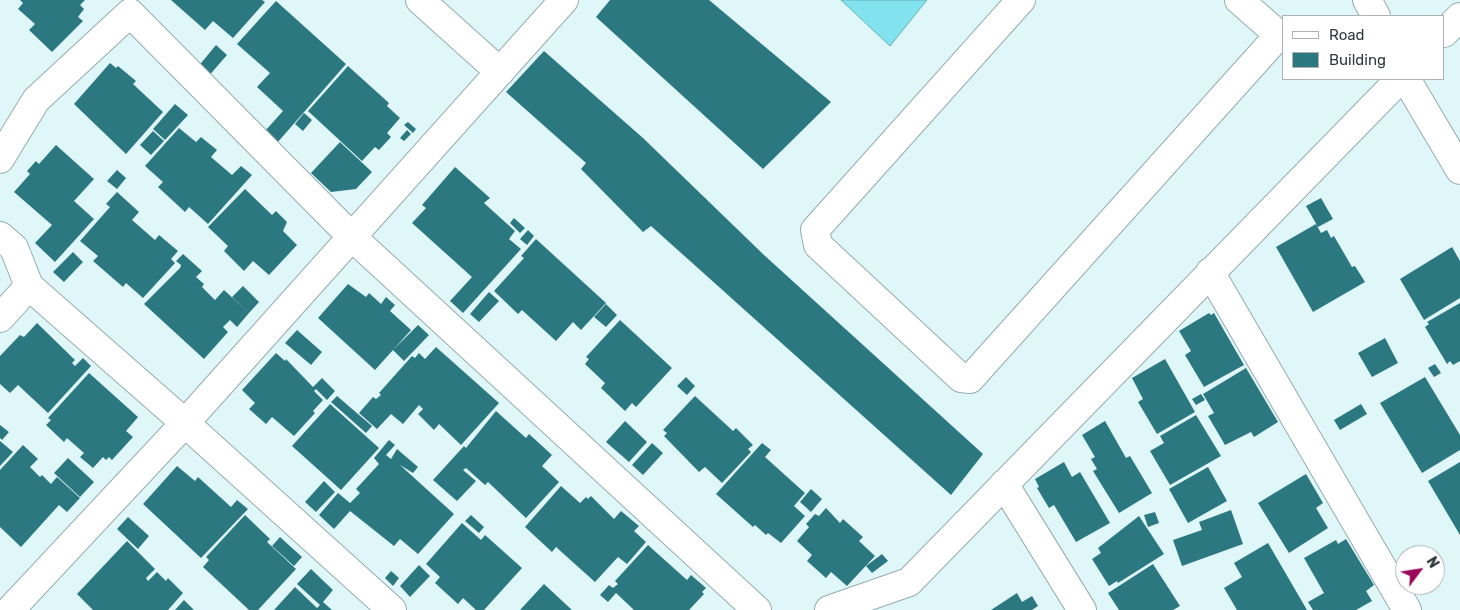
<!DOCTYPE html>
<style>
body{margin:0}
#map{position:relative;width:1460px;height:610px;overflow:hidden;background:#e0f7f9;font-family:Rubik,sans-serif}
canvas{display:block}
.legend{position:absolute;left:1282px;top:15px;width:162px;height:65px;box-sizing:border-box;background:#fff;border:1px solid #adb1b1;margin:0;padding:6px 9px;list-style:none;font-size:15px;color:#323b3c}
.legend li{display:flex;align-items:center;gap:10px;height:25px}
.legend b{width:25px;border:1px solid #adb1b1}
.north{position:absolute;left:1395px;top:545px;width:50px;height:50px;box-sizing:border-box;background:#fff;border:1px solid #adb1b1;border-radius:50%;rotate:59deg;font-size:14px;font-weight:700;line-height:20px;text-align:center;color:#323b3c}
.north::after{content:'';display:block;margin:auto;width:18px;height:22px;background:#9a085a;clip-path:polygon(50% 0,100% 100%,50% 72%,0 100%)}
</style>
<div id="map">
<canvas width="1460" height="610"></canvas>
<ul class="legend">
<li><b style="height:6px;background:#fff"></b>Road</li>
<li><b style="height:14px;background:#2c7880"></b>Building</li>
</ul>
<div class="north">N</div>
</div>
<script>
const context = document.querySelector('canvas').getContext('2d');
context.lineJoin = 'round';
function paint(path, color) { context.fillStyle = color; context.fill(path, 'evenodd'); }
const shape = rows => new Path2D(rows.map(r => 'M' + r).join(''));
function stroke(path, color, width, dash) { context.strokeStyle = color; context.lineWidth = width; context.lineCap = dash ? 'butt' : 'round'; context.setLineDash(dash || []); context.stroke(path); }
const water = shape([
 [841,0,927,0,890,46,841,0]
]);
paint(water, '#82e3ee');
stroke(water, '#6ab1b9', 1);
paint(shape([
 [20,0,85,0,80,5,84,9,78,17,83,21,52,52,29,30,35,24,18,9,23,3],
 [171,0,262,0,265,2,233,38,213,21,205,30],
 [610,0,709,0,831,102,763,169,596,17],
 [276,1,346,64,277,143,265,131,283,111,257,87,270,73,237,44],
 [216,45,227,55,207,78,197,68],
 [544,51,643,138,764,255,983,454,951,495,651,226,643,232,581,169,586,163,506,92],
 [110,63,116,68,118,66,136,81,133,84,163,112,126,154,74,104],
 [348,66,389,103,387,106,400,118,387,133,391,137,379,150,375,147,362,161,308,111],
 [175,104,188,115,165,140,153,129],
 [304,113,312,120,303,131,295,124],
 [408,122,416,129,413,133,404,125],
 [179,128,196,142,201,137,217,150,211,157,232,175,241,166,252,175,208,224,189,207,185,212,158,187,163,182,145,166],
 [407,130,411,134,404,141,400,138],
 [153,131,164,141,151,155,140,145],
 [340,142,372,172,356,189,331,192,311,173],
 [56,145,94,179,74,201,94,219,55,262,35,243,52,225,14,192,30,174,27,171,36,161,39,164],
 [455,167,490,198,484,203,515,231,509,239,521,249,463,313,450,301,472,277,412,223,426,208,422,205],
 [117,170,126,178,117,189,107,181],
 [245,189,272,215,276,211,287,222,283,231,297,245,269,275,253,261,244,271,224,251,228,246,208,227],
 [117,192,139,212,132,220,155,240,159,235,178,251,171,259,175,263,143,298,126,283,123,287,93,261,98,256,80,241,110,207,106,204],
 [1321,198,1333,219,1318,227,1306,206],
 [514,218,525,228,520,233,510,223],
 [1316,224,1321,233,1327,230,1331,238,1334,236,1352,267,1355,266,1365,282,1313,312,1276,247],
 [528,230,534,236,527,245,520,239],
 [536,239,606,303,581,330,573,322,556,341,522,310,518,314,494,291,524,258,521,256],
 [1452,247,1460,261,1460,298,1424,320,1400,279],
 [73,252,83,262,64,282,53,272],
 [183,254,202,271,196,277,204,284,202,287,215,300,224,290,249,313,237,327,230,320,223,327,228,332,204,359,144,304,180,268,181,265,176,261],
 [348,284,366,297,369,293,381,304,386,297,395,305,390,311,411,330,375,370,318,318],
 [243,286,259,302,249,313,232,297],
 [489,292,499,301,479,322,470,314],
 [1460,303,1460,361,1453,365,1450,361,1447,364,1425,327,1429,324,1427,322],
 [606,304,617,315,606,327,594,317],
 [1209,313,1211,315,1214,313,1244,365,1204,387,1185,355,1191,351,1179,331],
 [620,320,672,368,636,407,632,403,625,411,601,388,605,383,585,364,589,359,586,357],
 [37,323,75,360,72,363,75,366,83,358,91,366,48,413,18,385,10,393,0,384,0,356,20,335,24,337],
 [418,325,429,335,404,361,393,350],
 [297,330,322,352,311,365,285,343],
 [1385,338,1398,363,1372,377,1358,353],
 [436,347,499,403,461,445,439,424,434,430,418,414,423,409,419,405,403,424,391,414,377,429,359,413,373,397,376,399,381,395,379,393,412,356,415,358,419,353,425,359],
 [276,353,285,361,286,359,313,387,322,378,335,391,327,400,316,389,314,391,323,400,313,411,315,413,294,436,272,417,266,424,249,409,255,403,242,390],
 [1165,359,1195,412,1157,434,1138,402,1143,399,1132,378],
 [1435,364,1441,373,1434,377,1428,368],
 [1246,368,1278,422,1254,437,1251,432,1225,445,1208,416,1214,413,1203,394],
 [89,373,138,417,126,431,133,437,112,460,109,457,106,460,103,457,93,468,80,457,84,453,67,438,64,442,46,425,51,420,48,418],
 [686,377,695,386,687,395,677,386],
 [1425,377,1460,435,1460,450,1422,473,1380,403],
 [1201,394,1205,400,1196,405,1192,399],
 [337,396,372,426,366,433,331,402],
 [695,396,733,431,736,428,753,445,748,449,751,452,722,483,705,467,699,472,664,436,667,433,663,430],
 [330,404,379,448,341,490,292,446],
 [1361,404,1367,414,1340,430,1334,420],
 [496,411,526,438,529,434,552,455,542,466,559,482,526,518,488,482,485,485,466,468,463,470,476,481,457,501,433,480,464,446,466,448],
 [1196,415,1221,456,1170,485,1150,451,1164,443,1160,436],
 [625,421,647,442,629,462,606,442],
 [1105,421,1126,458,1130,456,1152,493,1119,513,1093,471,1097,469,1091,459,1095,457,1082,435],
 [0,425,9,432,2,440,0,438],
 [389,440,395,445,386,455,391,459,397,449,418,467,413,473,400,465,454,514,418,554,400,539,394,546,350,511,334,529,319,515,338,493,350,503,360,493,356,489,379,464,374,458],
 [0,441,13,452,0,466],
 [652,443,663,453,643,475,632,465],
 [762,443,771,450,765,457,805,493,794,506,805,516,781,543,768,533,766,535,755,525,753,527,716,494],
 [23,445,38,459,30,467,40,477,42,475,51,484,57,477,80,498,67,512,59,505,21,547,0,527,0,470],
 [68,458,94,482,80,497,54,473],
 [1064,462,1072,477,1080,472,1110,523,1076,542,1054,505,1049,508,1037,488,1039,487,1035,479],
 [1460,462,1460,535,1428,481],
 [177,466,195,481,198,477,231,507,237,500,248,509,201,558,143,504],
 [1208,467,1227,501,1188,523,1169,489],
 [1306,474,1323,503,1316,508,1328,528,1289,553,1258,503],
 [324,481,335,492,316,512,305,502],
 [561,486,580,503,586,497,588,499,591,496,614,519,621,511,639,526,634,531,646,542,627,564,618,557,595,582,556,547,552,552,525,527],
 [811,489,822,499,811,512,800,502],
 [826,508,840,523,843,519,863,537,859,541,875,556,847,586,831,572,826,578,807,561,812,555,797,541,809,527,806,524,815,514,819,516],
 [1231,510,1243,544,1182,566,1173,540,1202,530,1199,522],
 [1155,512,1159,523,1148,527,1144,515],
 [245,515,270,539,267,542,296,569,258,610,249,610,203,567,209,560,206,557],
 [471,515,484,527,479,533,465,521],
 [1139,516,1164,554,1118,583,1117,581,1109,586,1092,559,1101,553,1098,548],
 [128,517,149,536,138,549,117,529],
 [462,523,481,540,485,535,522,568,484,610,476,610,463,598,458,604,435,583,440,577,426,564],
 [280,537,302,557,294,566,272,546],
 [1346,539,1374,585,1366,591,1372,601,1356,610,1313,610,1308,602,1324,593,1304,558,1336,540,1338,544],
 [127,541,155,569,146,578,148,581,157,572,166,581,168,578,183,593,168,610,93,610,77,594],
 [1268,543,1307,610,1237,610,1224,588,1242,577,1234,563],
 [648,545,687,580,691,575,706,588,702,592,704,594,689,610,634,610,616,593,608,602,600,595,609,585,613,588,618,584,615,581],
 [882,554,888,561,872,573,866,566],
 [1153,564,1180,606,1173,610,1119,610,1108,593],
 [419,565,430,576,410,597,400,586],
 [311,569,333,590,323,602,332,610,274,610,295,587,317,608,320,605,297,584],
 [391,571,399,578,393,586,385,578],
 [544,584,572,610,520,610],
 [1017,593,1022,602,1032,596,1038,606,1032,610,991,610],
 [184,600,194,610,175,610]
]), '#2c7880');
const street = shape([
 [420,0,500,72],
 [1021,0,815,230,818,245,961,378,970,379,1279,35,1239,0],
 [1367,0,1376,16],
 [1444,33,1460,17],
 [1406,79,1460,170],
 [0,159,36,100,130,13,352,237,757,610],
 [0,236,14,248,29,286,185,423,392,610],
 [1210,272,1407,610],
 [0,318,29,286],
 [1004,484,1082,610],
 [10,610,185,423,564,0],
 [829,610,909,582,1400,79]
]);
stroke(street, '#97acae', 30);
stroke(street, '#fff', 28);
</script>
